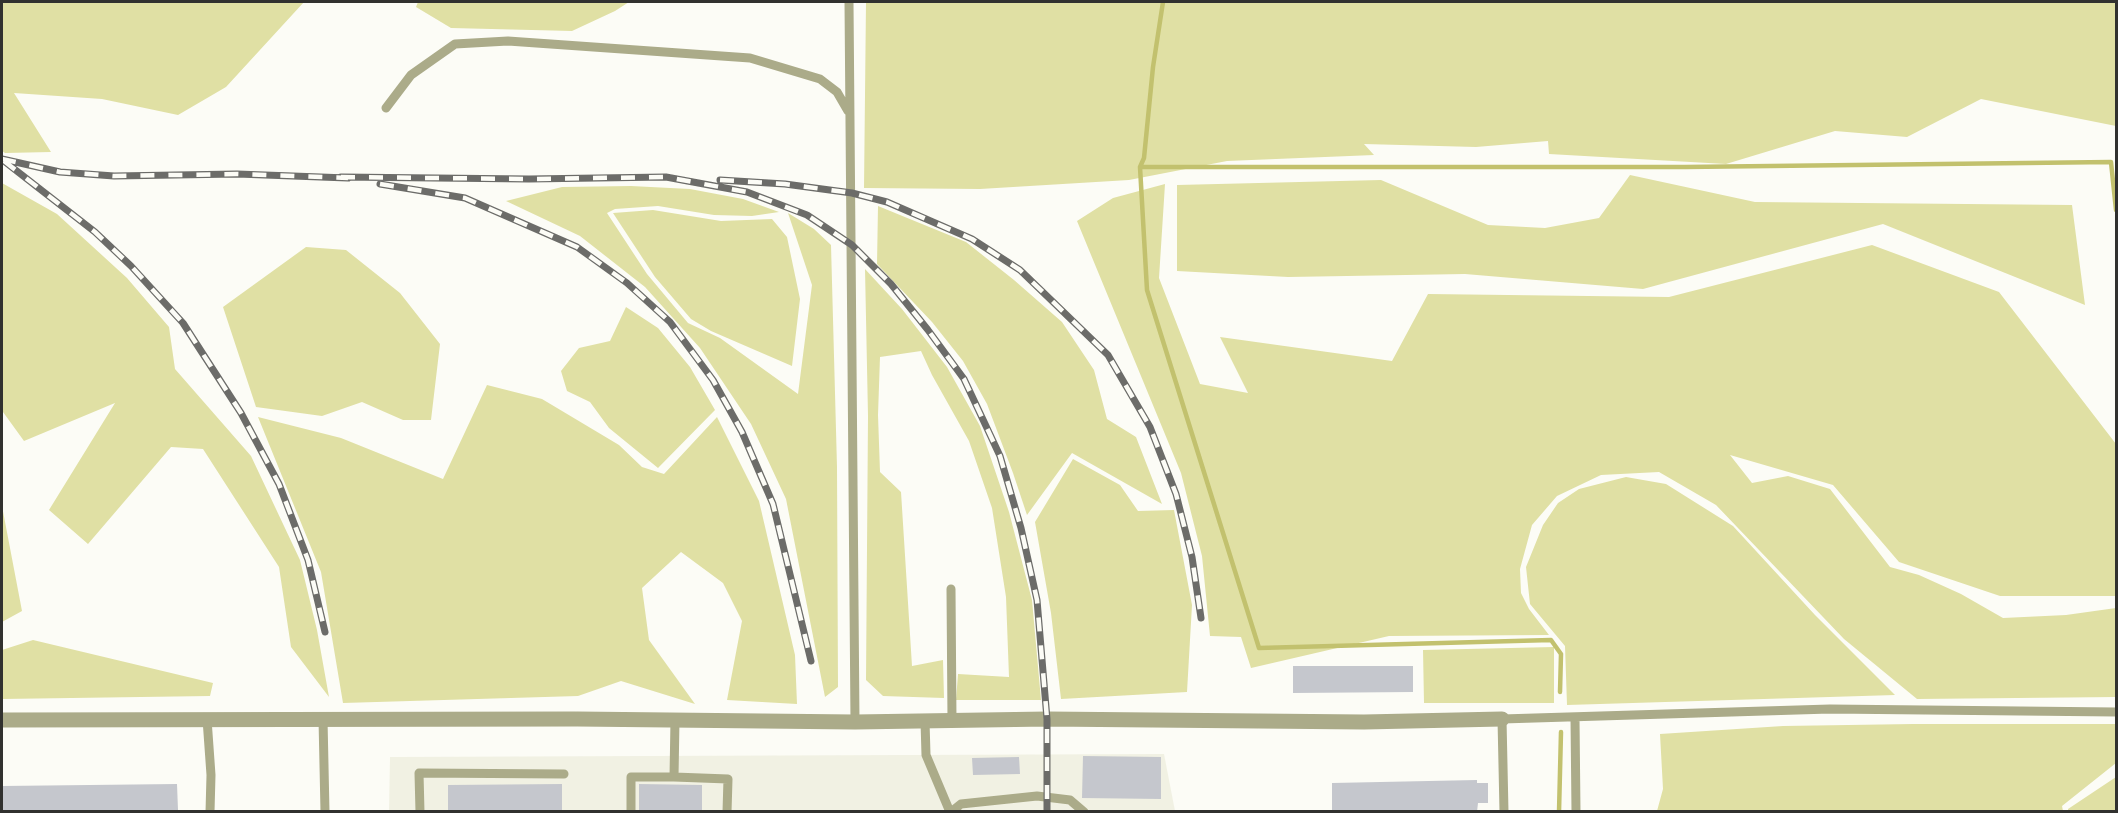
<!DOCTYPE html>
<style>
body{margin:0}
#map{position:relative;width:2118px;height:813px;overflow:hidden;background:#fcfcf6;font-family:"Fira Sans",sans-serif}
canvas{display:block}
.frame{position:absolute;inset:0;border:3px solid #31312f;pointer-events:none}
</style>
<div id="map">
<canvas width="2118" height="813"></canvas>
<div class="frame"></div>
</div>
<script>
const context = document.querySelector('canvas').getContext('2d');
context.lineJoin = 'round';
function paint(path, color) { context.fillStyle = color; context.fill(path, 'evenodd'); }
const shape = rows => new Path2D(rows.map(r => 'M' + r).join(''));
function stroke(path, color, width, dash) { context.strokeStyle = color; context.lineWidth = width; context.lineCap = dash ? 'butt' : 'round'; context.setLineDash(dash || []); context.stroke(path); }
paint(shape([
 [1164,754,1175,811,389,812,390,757]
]), '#f1f1e3');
paint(shape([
 [2,2,304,2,226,87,178,115,102,99,14,93,51,152,5,153,2,151],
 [418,2,629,2,615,11,572,31,451,28,416,7],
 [866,2,2116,2,2116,126,1981,99,1907,137,1835,131,1726,164,1549,154,1548,141,1476,147,1364,144,1374,155,1227,161,1129,180,980,189,864,188],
 [1630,175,1755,202,2072,205,2085,305,1883,224,1643,289,1465,274,1288,277,1177,271,1177,185,1381,180,1488,225,1545,228,1599,218],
 [2,183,57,214,127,278,169,327,175,369,251,456,300,560,317,630,329,697,291,647,279,567,203,449,171,447,88,544,49,510,115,403,24,441,3,412,2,430],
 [1165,184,1159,278,1200,384,1248,393,1220,337,1392,361,1428,294,1669,297,1872,245,1999,292,2116,444,2116,596,2000,596,1899,562,1833,485,1730,455,1752,483,1788,476,1830,489,1890,567,1919,575,1961,594,2003,618,2066,615,2116,608,2116,697,1917,699,1844,639,1716,505,1659,472,1601,475,1557,496,1532,525,1520,569,1521,593,1529,609,1549,635,1389,636,1251,668,1241,637,1210,636,1202,556,1181,473,1077,221,1113,198],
 [631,186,690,189,743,199,779,212,752,216,714,215,658,206,615,209,607,213,647,274,688,323,720,338,798,394,812,285,788,213,814,229,831,245,837,467,838,687,825,697,786,499,751,424,700,348,645,287,580,236,506,201,562,187],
 [878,206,966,242,1014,280,1062,322,1094,370,1107,419,1136,437,1162,504,1072,453,1027,515,1013,473,987,404,963,361,932,322,877,264],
 [653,210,721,221,772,219,787,237,800,299,792,366,711,331,691,319,655,277,613,213],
 [306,247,346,250,400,293,440,344,431,420,403,420,362,402,322,416,256,407,223,307],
 [865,269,902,309,947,367,980,426,1009,512,1032,600,1041,700,956,700,958,674,1009,677,1006,597,992,508,969,441,932,375,921,351,880,357,878,415,880,472,901,492,912,666,943,660,944,698,883,696,866,680,868,416],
 [626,307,658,328,690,367,715,410,658,468,609,428,590,402,567,391,561,371,579,348,610,341],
 [487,385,542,399,619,445,642,467,664,474,717,417,759,501,795,655,797,704,727,700,742,621,723,583,681,552,642,588,649,640,695,704,621,681,578,696,343,703,321,572,258,417,341,438,443,479],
 [1073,459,1120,485,1138,511,1174,510,1192,605,1187,692,1061,699,1051,613,1035,522],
 [1626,477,1666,484,1733,526,1815,615,1895,695,1567,705,1565,646,1530,604,1526,567,1543,525,1558,503,1579,489],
 [2,506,22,611,2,622],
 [33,640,213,683,210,696,2,699,2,650],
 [1554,647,1554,703,1424,703,1423,650],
 [1913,724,2116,724,2116,763,2062,806,2063,811,1657,811,1663,789,1660,734,1783,726],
 [2116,777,2116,811,2068,811,2068,809]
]), '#e0e0a4');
stroke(shape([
 [1163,2,1153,67,1144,158,1140,167,1147,290,1259,648,1551,640,1561,654,1560,692],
 [1140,167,1685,167,2111,162,2116,210],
 [1559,812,1561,732]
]), '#c2c16e', 4.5);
paint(shape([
 [1293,666,1413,666,1413,692,1293,693],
 [1083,756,1161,757,1161,799,1082,798],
 [1019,757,1020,774,973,775,972,758],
 [1477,780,1477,783,1488,783,1488,803,1478,803,1477,812,1332,812,1332,783],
 [177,784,178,810,2,811,2,786],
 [562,784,562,812,448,812,448,785],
 [639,784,702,785,702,812,639,812]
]), '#c5c7cd');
stroke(shape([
 [849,2,855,722],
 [386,108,411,75,455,44,508,41,750,58,820,79,837,92,848,111],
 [951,589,952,721],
 [1575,718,1576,812],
 [207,719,211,775,210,812],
 [323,719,325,812],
 [675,720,674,777,728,779,727,812],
 [925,721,926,755,950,812],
 [420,812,419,773,564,774],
 [631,812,631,777,674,777],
 [951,812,961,804,1037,796,1070,800,1084,812],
 [1504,812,1502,719,1830,709,2116,712]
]), '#abab89', 9);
stroke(shape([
 [2,720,577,719,855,722,1047,719,1364,722,1502,719]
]), '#abab89', 15);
const rail = shape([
 [2,159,60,172,114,176,237,174,348,178],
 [4,161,95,232,131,266,183,323,241,413,279,484,308,560,325,632],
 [341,177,529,179,666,177,747,192,807,215,852,245,891,284,928,330,964,379,1000,456,1021,528,1037,600,1047,719,1047,812],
 [720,180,785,184,852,193,887,202,972,239,1020,270,1108,355,1150,427,1176,494,1192,557,1201,618],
 [380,184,465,198,577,247,627,283,670,322,713,380,742,432,773,504,811,661]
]);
stroke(rail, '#6c6c69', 7);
stroke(rail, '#fcfcf6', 4.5, [14]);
</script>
